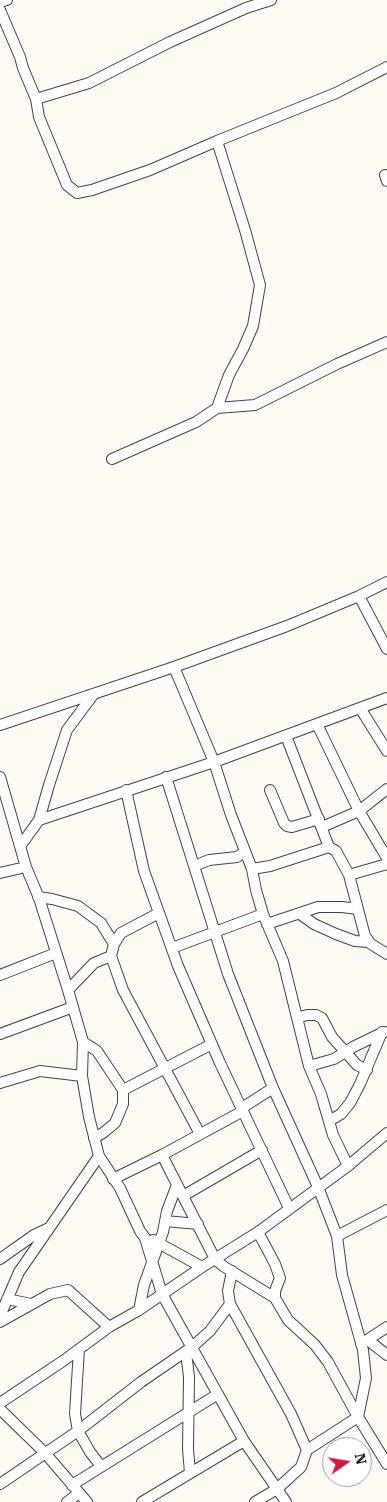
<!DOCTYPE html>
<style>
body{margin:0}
#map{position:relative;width:387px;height:1502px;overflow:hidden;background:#fffbf4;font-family:"IBM Plex Serif",serif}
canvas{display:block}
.north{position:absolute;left:322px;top:1437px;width:50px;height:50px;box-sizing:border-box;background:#fff;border:1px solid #9f9f9f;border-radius:50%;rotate:77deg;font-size:14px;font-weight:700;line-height:20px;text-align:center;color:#101010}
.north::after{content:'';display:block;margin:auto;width:18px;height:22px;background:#d01943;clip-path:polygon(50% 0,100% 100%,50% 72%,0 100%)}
</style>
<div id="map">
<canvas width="387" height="1502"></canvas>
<div class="north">N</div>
</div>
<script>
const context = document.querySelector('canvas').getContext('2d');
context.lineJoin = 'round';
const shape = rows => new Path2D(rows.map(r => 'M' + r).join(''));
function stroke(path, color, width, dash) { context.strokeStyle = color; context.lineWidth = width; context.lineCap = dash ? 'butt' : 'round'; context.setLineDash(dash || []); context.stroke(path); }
const street = shape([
 [0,2,7,0],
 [0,10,20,57,23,68,36,99,39,117,67,185,77,193,92,190,150,170,217,141,245,230,260,285,253,326,243,349,229,375,217,408,196,422,112,459],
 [36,99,89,83,170,42,246,8,271,0],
 [217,141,336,93,387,67],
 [385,175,387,181],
 [217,408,255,405,337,364,387,342],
 [359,596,387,649],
 [174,667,214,762,231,815,252,869,256,890,263,914,283,961,309,1066,321,1094,333,1135,348,1166],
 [360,708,387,751],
 [317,724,359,811,322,827],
 [0,725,174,667,287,626,359,596,387,582],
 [286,736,329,847],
 [0,777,26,867,39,898,68,990,83,1042,82,1076,89,1117,99,1156,120,1188,140,1231,145,1238,162,1294,244,1441,286,1502],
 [166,777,228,974,273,1088,318,1187,337,1236,342,1275,363,1350,366,1378,358,1417,307,1450,301,1467,277,1489,255,1502],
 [387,789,359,811,387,858],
 [126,790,144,871,178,966,220,1063,289,1208],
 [270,790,284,823,287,826,292,827,319,819],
 [39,820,49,785,67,730,93,695],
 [21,845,39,820,214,762,387,698],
 [194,866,209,860,237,857,245,852],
 [252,869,270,866,329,847,336,851,349,875,365,936,371,944,387,954],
 [0,873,26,867],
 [349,875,387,864],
 [38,897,52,899,78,906,101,923,114,944],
 [159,913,121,933,114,944,111,956,123,990,200,1134],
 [300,914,314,924,336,934,355,941,369,942],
 [267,924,318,907,342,907,358,909],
 [172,948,263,914],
 [0,975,56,953],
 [68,990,94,963,111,956],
 [297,1018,307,1015,316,1015,322,1018,332,1037,357,1065,367,1070],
 [0,1034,73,1007],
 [83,1042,97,1051,123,1090,123,1104,115,1123,103,1133,94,1138],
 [309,1066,334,1059,353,1047,384,1032],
 [0,1083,40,1071,82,1076],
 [123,1090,212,1044],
 [242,1108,273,1088],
 [329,1121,341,1114,350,1103,360,1084,382,1032],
 [162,1155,215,1259,223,1266,275,1298],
 [113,1179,162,1155,243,1111],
 [183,1196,262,1150],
 [165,1221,198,1224],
 [258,1232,275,1264,280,1278,275,1291,275,1298,288,1320,315,1345,328,1362,358,1417,387,1464],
 [337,1236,387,1210],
 [153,1240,202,1267],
 [0,1259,34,1235,49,1228],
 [232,1271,228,1291,230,1304,291,1414,307,1450],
 [7,1299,31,1304],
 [139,1310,144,1285,163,1232,167,1211,177,1185],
 [0,1316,19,1272,99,1156],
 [0,1322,50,1294,68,1290,109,1327],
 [368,1340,387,1355],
 [361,1344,387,1327],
 [79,1349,75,1414,78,1431,90,1452,101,1466],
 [186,1352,189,1377,188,1449,190,1473],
 [0,1403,63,1361,109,1327,139,1310,202,1267,258,1232,348,1166,387,1133],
 [0,1409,45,1453,87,1502],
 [0,1484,78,1431,141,1382,192,1347,210,1331,230,1304],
 [72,1485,218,1394],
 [67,1502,79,1493],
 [142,1502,244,1441]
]);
stroke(street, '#434343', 12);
stroke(street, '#fff', 10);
</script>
